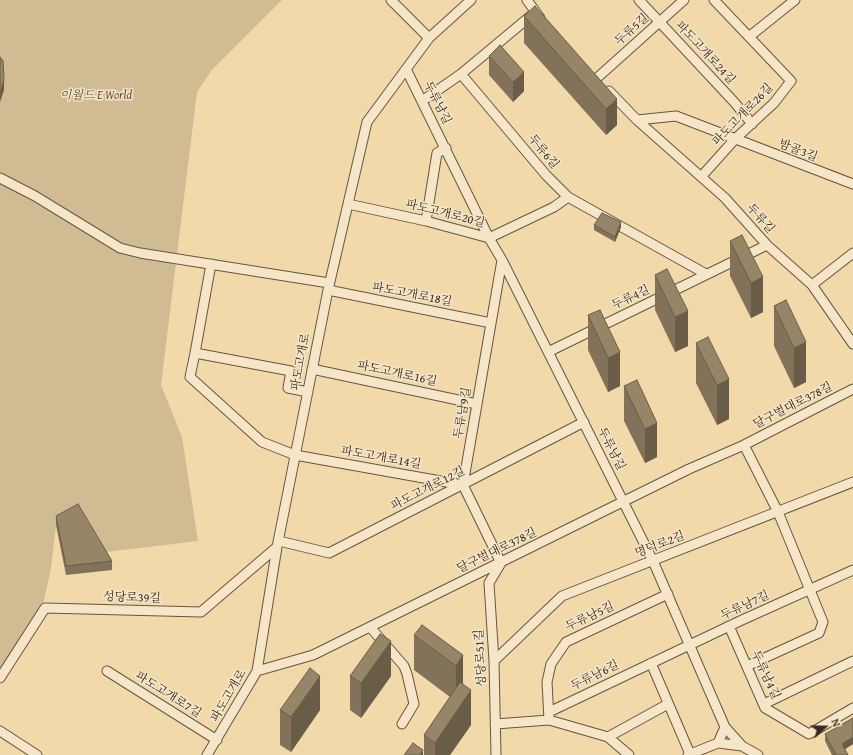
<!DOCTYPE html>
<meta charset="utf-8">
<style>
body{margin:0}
#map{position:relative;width:853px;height:755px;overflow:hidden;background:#f1d9a9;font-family:"Gentium Book Plus",serif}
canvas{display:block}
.north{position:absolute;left:805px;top:707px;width:40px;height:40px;-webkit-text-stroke:3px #f6e6c7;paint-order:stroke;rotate:69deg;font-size:11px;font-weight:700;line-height:16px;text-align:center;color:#362a1f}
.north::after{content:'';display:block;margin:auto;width:14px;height:18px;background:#362a1f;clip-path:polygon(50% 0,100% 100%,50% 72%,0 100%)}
</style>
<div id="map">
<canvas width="853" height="755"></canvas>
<div class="north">N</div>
</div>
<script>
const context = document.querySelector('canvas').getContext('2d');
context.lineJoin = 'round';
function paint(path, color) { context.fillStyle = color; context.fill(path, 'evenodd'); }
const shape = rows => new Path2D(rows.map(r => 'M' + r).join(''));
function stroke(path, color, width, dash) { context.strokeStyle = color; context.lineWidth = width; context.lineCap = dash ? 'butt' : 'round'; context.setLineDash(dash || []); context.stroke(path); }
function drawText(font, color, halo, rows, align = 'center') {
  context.font = font + ' "Gentium Book Plus","Noto Serif KR",serif'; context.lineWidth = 3; context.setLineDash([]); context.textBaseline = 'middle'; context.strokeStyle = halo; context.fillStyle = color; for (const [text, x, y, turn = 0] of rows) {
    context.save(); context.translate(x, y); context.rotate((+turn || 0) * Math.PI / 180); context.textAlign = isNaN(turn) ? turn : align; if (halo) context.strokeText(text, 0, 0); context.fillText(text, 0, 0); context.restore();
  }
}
paint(shape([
 [0,0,282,0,211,71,197,92,161,385,182,437,198,541,106,552,82,513,56,526,51,568,43,605,0,671]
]), '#d1bb92');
const minor = shape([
 [391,0,429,38],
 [527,0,540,18],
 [639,0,735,103,752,124],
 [533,14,461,74,546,175,568,197,706,274],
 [750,36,795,0],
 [406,69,489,238,502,260,653,561,725,727,742,746,758,755],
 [597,78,684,0],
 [609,91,637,120,725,198,767,245,812,285,853,344],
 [422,101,461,74],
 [637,120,676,116,853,184],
 [701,177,735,139,774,103,791,81,714,0],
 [0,178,35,196,120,248,140,253,329,283],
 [348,204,426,221,489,238,554,207,568,197],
 [426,221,437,153,446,148],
 [211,264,195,353,291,371,288,388,308,392],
 [812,285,853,253],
 [328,290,491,323],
 [548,352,767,245],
 [195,353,190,377,262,442,295,455,463,485],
 [312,369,477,404],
 [744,445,778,512,823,622,819,633,747,666],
 [279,541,329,553,584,422],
 [501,563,463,485,502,260],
 [729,626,765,708,809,734,853,708],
 [370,627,404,666,407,674,414,704,402,724],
 [494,661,562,596,853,482],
 [651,663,690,754],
 [107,671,217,740],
 [257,671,313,655,689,469,744,445,853,389],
 [0,678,45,608,201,612,277,547],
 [764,704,853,661],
 [549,712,742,620,853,570],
 [549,720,547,682,551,664,566,642,668,594],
 [495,724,549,720,608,737,629,755],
 [725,727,718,743,742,746],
 [0,731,37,755],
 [608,737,668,704],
 [207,755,257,671,277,547,328,290,367,122,429,38,471,0],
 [496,755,494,661,489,583,501,563],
 [688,755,718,743]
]);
stroke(minor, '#655642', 11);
stroke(minor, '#f6e6c7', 9);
paint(shape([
 [524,16,617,99,617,125,606,135,524,43],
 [489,56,524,91,513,102,489,75],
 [594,225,621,227,615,242,594,230],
 [730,241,763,277,763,312,751,318,730,276],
 [667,269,688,346,675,352,655,310,655,275],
 [786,300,806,382,794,388,774,346,774,306],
 [600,310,620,386,608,392,588,350,588,315],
 [708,337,729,419,717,425,696,383,696,343],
 [624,386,657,423,657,457,645,463,624,421],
 [56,516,112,561,112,570,66,575,56,525],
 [414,635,463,655,463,684,471,725,450,755,424,755,424,735,450,697,414,670],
 [350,676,391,676,361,718,350,710],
 [280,710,320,710,291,752,280,745],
 [825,734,853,744,845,749,848,755,832,755,825,741]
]), '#827259');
paint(shape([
 [524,72,524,91,513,102,513,82],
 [4,80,4,90,0,102,0,93],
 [617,99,617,125,606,135,606,109],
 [621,222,621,227,615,242,615,237],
 [763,277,763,312,751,318,751,283],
 [688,311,688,346,675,352,675,317],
 [806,342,806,382,794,388,794,348],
 [620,352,620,386,608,392,608,358],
 [729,379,729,419,717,425,717,385],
 [657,423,657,457,645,463,645,429],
 [391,641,391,676,361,718,361,683],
 [463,655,463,690,456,701,456,666],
 [320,676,320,710,291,752,291,717],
 [471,690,471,725,450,755,435,755,435,743],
 [853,737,853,744,842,751,842,744],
 [423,750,423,755,420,755]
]), '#6a5d48');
const building = shape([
 [535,6,617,99,606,109,524,16,535,6],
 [500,45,524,72,513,82,489,56,500,45],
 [0,57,3,61,4,80,0,93,0,57],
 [602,213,621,222,615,237,594,225,602,213],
 [742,235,763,277,751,283,730,241,742,235],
 [667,269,688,311,675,317,655,275,667,269],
 [786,300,806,342,794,348,774,306,786,300],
 [600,310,620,352,608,358,588,315,600,310],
 [708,337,729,379,717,385,696,343,708,337],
 [637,380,657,423,645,429,624,386,637,380],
 [78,504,112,561,66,566,56,516,78,504],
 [422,625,463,655,456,666,414,635,422,625],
 [380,634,391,641,361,683,350,676,380,634],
 [310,668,320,676,291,717,280,710,310,668],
 [460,682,471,690,435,743,424,735,460,682],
 [853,718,853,737,842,744,848,755,836,755,825,734,853,718],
 [413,743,423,750,420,755,404,755,413,743]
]);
paint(building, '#978567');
stroke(building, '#6a5d48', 1);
drawText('12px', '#362a1f', '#f6e6c7', [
 ["두류5길",632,30,-42],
 ["파도고개로24길",705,53,47],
 ["두류남길",437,103,63],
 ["파도고개로26길",743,115,-46],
 ["밤골3길",798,151,21],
 ["두류6길",543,152,50],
 ["파도고개로20길",445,214,14],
 ["두류길",760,219,48],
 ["파도고개로18길",412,295,11],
 ["두류4길",631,298,-26],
 ["파도고개로",301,362,-79],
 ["파도고개로16길",397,374,12],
 ["달구벌대로378길",793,406,-27],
 ["두류남9길",463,413,-80],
 ["두류남길",611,449,63],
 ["파도고개로14길",381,458,10],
 ["파도고개로12길",428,489,-27],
 ["명덕로2길",660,545,-21],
 ["달구벌대로378길",497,551,-26],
 ["성당로39길",132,598,2],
 ["두류남7길",745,606,-25],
 ["두류남5길",590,617,-25],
 ["성당로51길",481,658,-93],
 ["두류남4길",765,675,65],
 ["두류남6길",595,676,-26],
 ["파도고개로7길",168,695,32],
 ["파도고개로",229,696,-60]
]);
drawText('italic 12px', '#5d4e3c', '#f6e6c7', [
 ["이월드 E World",96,96]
]);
</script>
